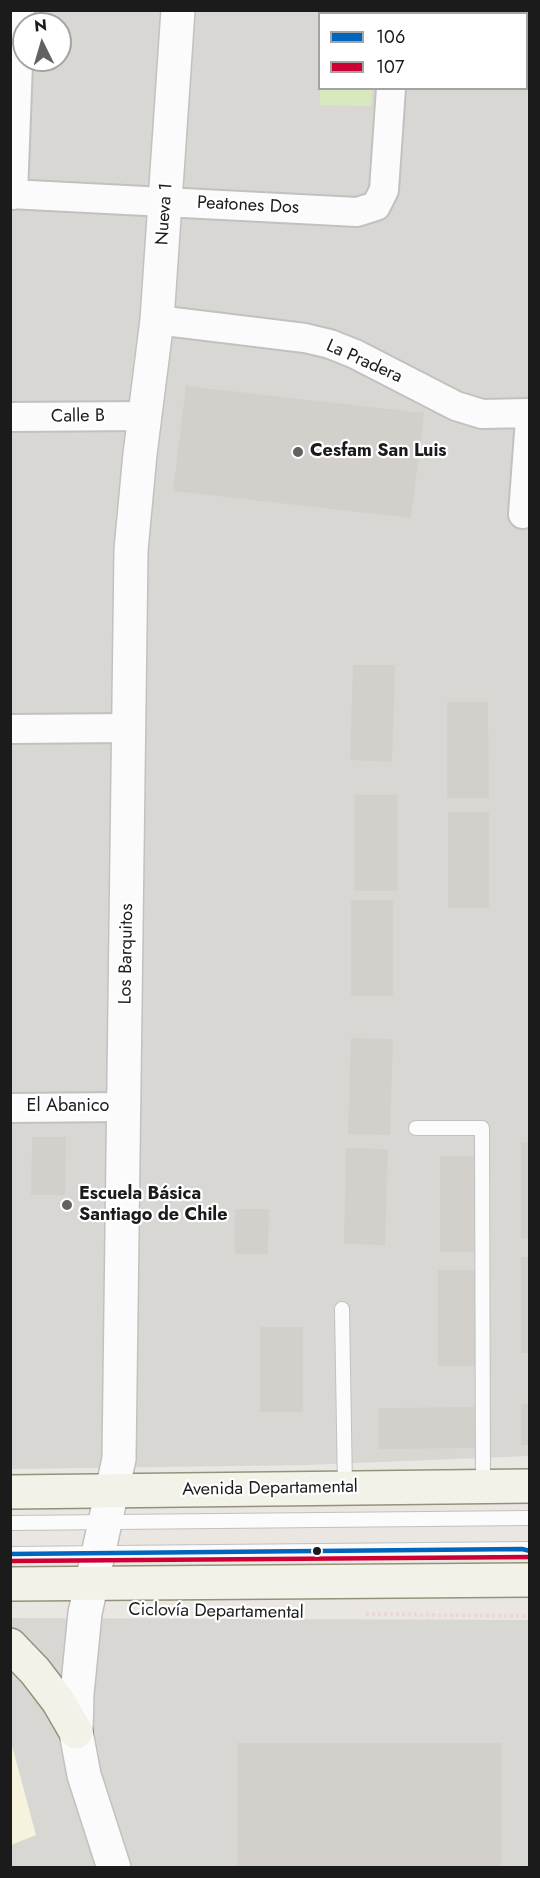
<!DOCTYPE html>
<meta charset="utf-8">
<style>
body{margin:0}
#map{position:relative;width:540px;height:1878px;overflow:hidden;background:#eae7e2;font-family:Jost,sans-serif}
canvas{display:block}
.frame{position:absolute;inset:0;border:12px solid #1b1b1b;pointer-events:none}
.legend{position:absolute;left:318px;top:12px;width:210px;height:78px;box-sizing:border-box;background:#fff;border:2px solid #a4a4a4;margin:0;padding:8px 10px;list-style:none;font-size:18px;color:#1b1b1b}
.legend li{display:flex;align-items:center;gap:12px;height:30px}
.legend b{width:30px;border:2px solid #a4a4a4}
.north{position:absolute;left:12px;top:12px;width:60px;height:60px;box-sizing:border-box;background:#fff;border:2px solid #a4a4a4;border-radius:50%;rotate:355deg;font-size:16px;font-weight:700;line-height:24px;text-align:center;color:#1b1b1b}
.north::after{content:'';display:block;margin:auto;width:21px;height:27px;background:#636261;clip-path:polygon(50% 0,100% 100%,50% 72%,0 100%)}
</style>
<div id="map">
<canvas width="540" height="1878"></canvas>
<div class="frame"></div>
<ul class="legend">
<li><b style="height:8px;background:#0065bd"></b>106</li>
<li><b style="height:8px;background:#c03"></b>107</li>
</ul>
<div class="north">N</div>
</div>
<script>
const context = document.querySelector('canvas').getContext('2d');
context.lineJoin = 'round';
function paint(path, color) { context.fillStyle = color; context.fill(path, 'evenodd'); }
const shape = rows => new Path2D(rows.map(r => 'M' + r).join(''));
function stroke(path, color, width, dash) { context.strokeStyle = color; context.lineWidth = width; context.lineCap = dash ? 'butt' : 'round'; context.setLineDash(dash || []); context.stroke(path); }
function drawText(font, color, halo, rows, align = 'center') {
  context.font = font + ' Jost,sans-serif'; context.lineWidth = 4.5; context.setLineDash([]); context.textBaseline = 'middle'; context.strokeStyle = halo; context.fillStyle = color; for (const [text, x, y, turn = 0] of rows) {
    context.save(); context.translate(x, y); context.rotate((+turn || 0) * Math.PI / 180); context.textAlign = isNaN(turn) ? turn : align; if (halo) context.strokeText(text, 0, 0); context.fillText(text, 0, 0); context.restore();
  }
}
paint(shape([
 [10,11,529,11,529,1456,307,1465,11,1469],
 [320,14,526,14,526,88,320,88],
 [24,24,60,24,60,60,24,60],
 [11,1618,529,1620,529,1867,11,1868]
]), '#d9d7d4');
paint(shape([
 [11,1742,36,1835,11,1845,10,1845]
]), '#f6f3dc');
paint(shape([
 [320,89,372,89,371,106,320,105]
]), '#d8eabd');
paint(shape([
 [186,386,424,413,411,518,173,491],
 [353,665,395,665,392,762,350,760],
 [447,702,488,702,489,798,447,798],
 [355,795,397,795,397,891,355,891],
 [448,812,489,812,489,908,448,908],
 [351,900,393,900,393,996,351,996],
 [351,1038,393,1039,390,1135,348,1134],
 [32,1137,66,1137,65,1195,31,1195],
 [521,1142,530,1142,530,1238,521,1238],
 [346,1148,388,1149,385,1245,344,1244],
 [440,1156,481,1156,481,1252,440,1252],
 [235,1209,269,1209,268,1254,235,1254],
 [521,1257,530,1257,530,1353,521,1353],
 [438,1270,480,1270,479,1366,438,1366],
 [260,1327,303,1327,303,1412,260,1412],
 [521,1404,530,1404,530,1445,521,1445],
 [475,1407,476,1448,379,1449,379,1408],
 [237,1743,501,1743,501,1867,237,1867]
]), '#d3cfcb');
const service = shape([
 [416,1128,482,1128,483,1487],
 [342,1309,345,1489],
 [10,1523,530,1518],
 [10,1554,530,1549]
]);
const minor = shape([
 [396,14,396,10],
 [10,194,357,212,376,206,384,190,391,88],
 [13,195,20,10],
 [157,320,305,338,330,344,355,354,456,406,482,414,530,413],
 [10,417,145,416],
 [523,514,530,419],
 [10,729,129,728],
 [10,1108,125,1107]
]);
const tertiary = shape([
 [114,1868,84,1775,76,1732,77,1694,85,1613,119,1459,131,550,140,454,157,320,178,10]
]);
const secondary = shape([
 [10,1492,530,1486],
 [10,1584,530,1580],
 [10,1645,35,1671,58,1701,76,1732]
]);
stroke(service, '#c2c1bf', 16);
stroke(minor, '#c2c1bf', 32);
stroke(tertiary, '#c2c1bf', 36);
stroke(secondary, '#93937b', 36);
stroke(shape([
 [366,1614,530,1616]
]), '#ead8d6', 4, [3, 3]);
stroke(service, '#fcfbfb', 14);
stroke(minor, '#fcfbfb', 28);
stroke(tertiary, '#fcfbfb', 33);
stroke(secondary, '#f2f2e8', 33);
stroke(shape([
 [10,1554,522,1549,530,1551]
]), '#0065bd', 4.5);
stroke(shape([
 [10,1561,530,1557]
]), '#c03', 4.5);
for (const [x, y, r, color] of [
 [298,452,6,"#636261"],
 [67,1205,6,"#636261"],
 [317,1551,5,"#1b1b1b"]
]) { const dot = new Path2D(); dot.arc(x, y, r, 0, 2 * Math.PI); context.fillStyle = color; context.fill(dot); stroke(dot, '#fff', 2); }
drawText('18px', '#1b1b1b', '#fff', [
 ["Peatones Dos",248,206,3],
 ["Nueva 1",165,214,-86],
 ["La Pradera",364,362,24],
 ["Calle B",78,417,-1],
 ["Los Barquitos",127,954,-89],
 ["El Abanico",68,1107],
 ["Avenida Departamental",270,1489,-1],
 ["Ciclovía Departamental",216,1612,1]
]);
drawText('bold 18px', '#1b1b1b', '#fff', [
 ["Cesfam San Luis",310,452],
 ["Escuela Básica",79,1195],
 ["Santiago de Chile",79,1216]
], 'left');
</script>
